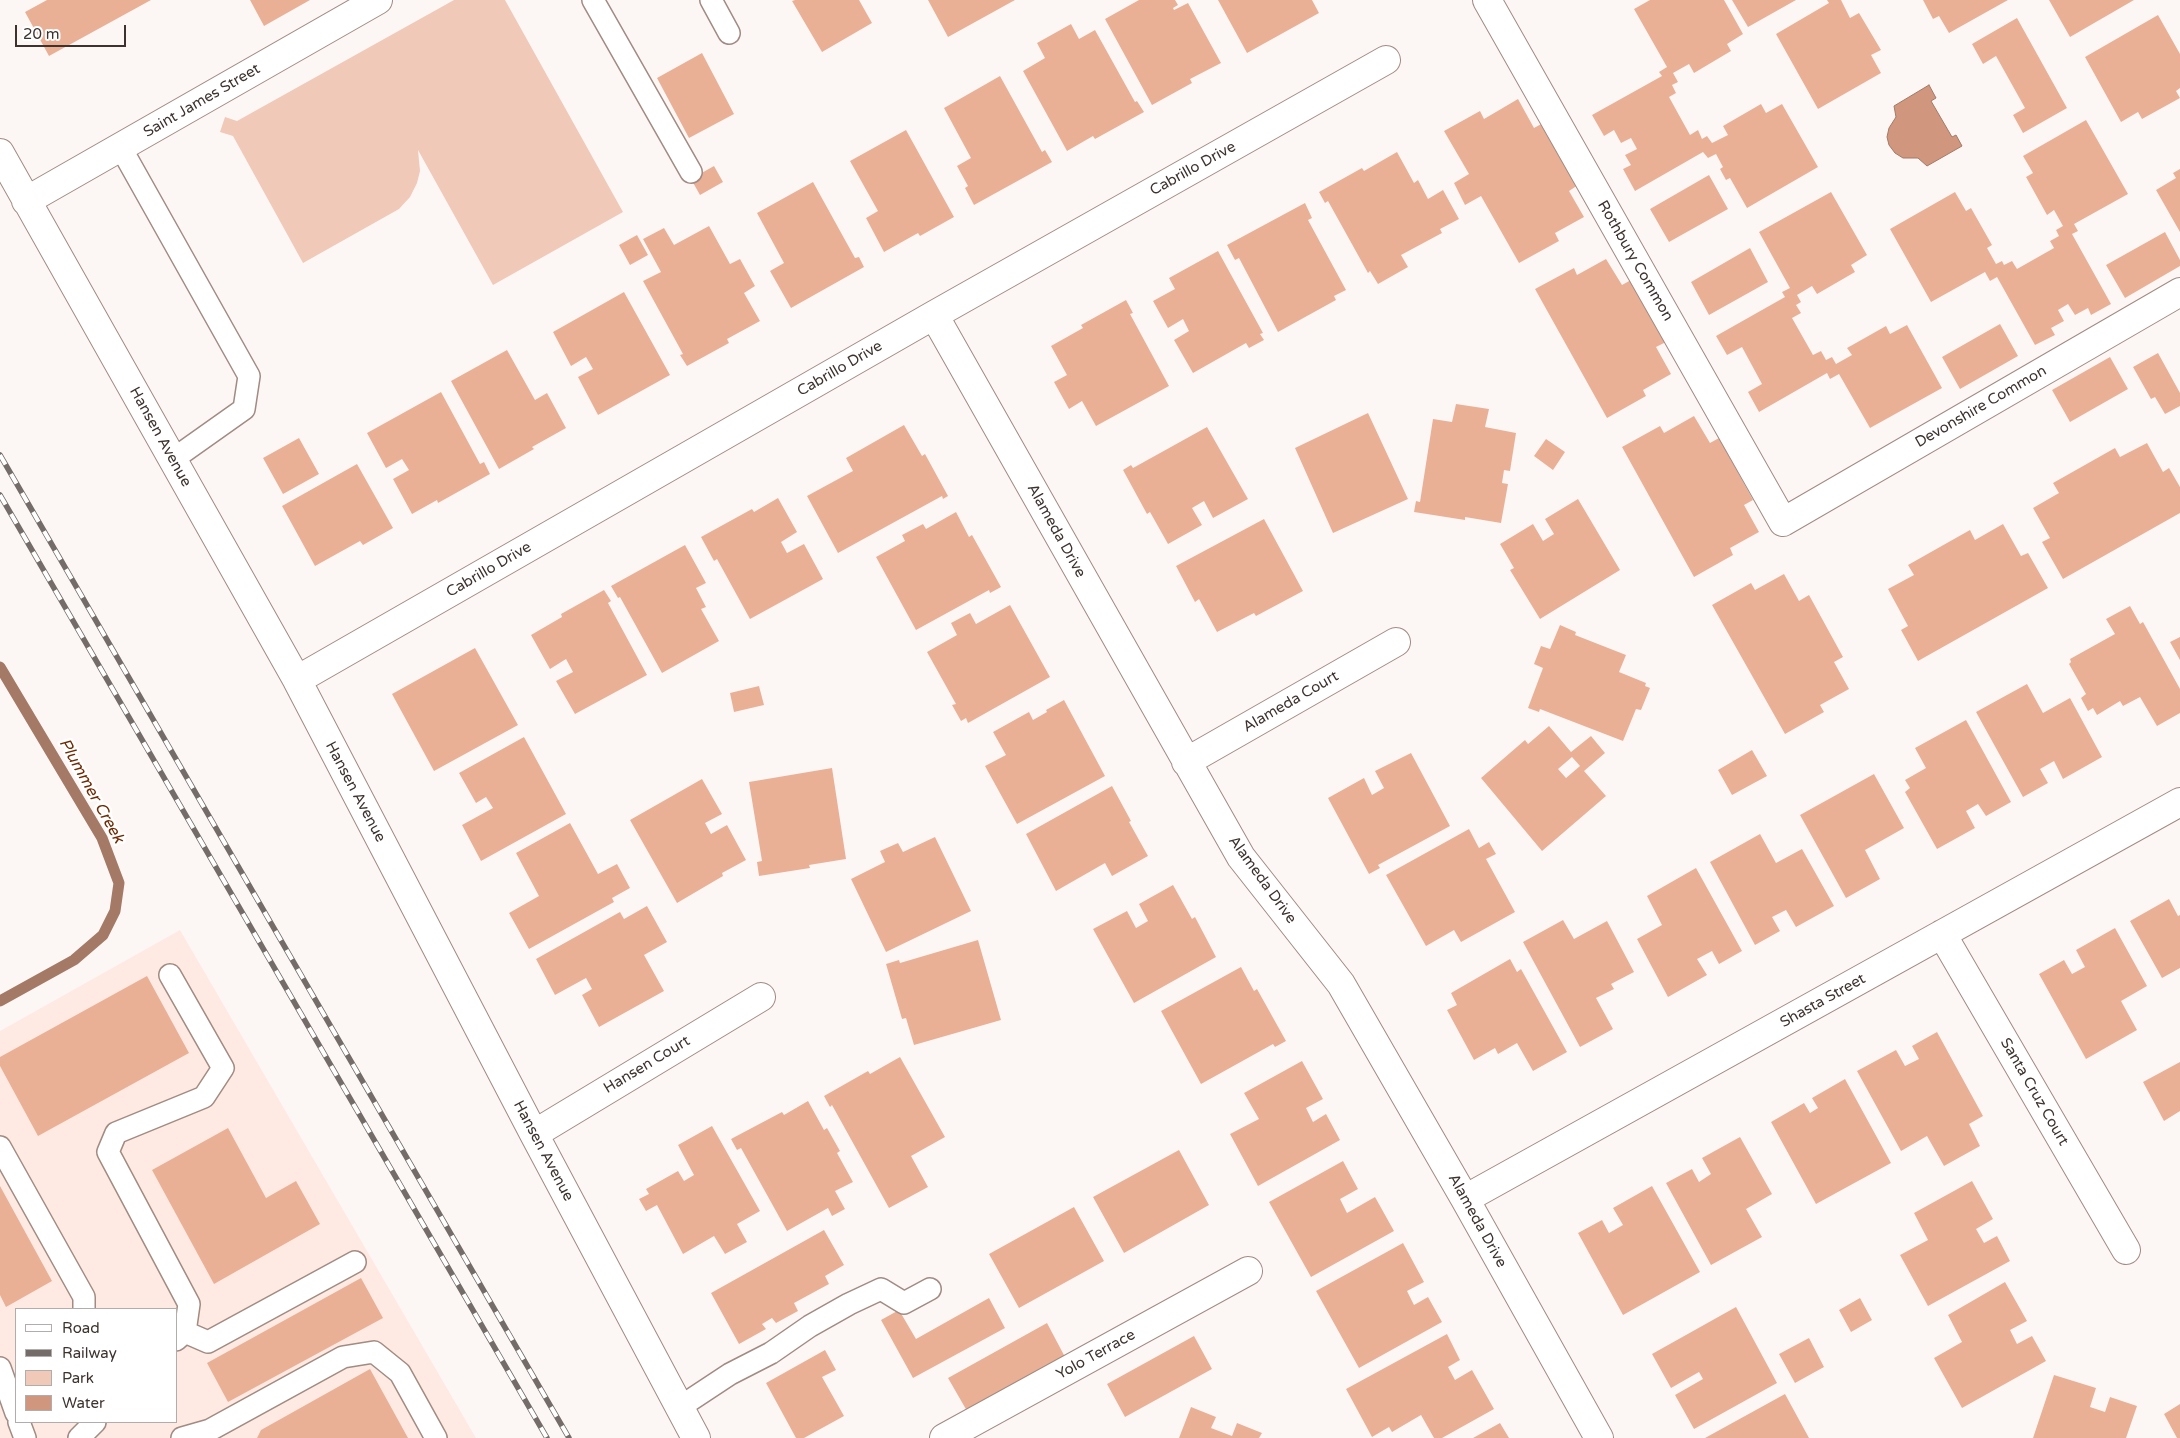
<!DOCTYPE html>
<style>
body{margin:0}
#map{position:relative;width:2180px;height:1438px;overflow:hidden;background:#fcf7f5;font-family:"Varela Round",sans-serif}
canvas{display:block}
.legend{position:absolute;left:15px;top:1308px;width:162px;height:115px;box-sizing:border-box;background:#fff;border:1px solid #b1adac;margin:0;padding:6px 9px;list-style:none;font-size:15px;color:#3c332f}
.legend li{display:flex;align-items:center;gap:10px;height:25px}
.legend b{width:25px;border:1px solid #b1adac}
.scale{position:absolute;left:15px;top:25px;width:111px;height:22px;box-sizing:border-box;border:2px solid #3c332f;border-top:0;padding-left:6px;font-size:15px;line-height:18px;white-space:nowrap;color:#3c332f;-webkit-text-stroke:4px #fff;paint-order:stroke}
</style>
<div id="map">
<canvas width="2180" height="1438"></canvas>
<ul class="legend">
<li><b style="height:6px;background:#fff"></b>Road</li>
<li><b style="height:6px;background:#746c68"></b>Railway</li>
<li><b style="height:14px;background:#f1c9b8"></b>Park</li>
<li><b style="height:14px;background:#d0977e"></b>Water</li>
</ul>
<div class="scale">20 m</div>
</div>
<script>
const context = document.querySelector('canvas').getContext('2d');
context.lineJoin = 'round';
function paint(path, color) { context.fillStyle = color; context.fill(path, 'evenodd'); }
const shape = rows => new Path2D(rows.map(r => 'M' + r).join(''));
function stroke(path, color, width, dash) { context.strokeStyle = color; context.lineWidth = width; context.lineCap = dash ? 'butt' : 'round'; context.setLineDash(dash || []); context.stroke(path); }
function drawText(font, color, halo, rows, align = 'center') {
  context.font = font + ' "Varela Round",sans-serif'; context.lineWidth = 5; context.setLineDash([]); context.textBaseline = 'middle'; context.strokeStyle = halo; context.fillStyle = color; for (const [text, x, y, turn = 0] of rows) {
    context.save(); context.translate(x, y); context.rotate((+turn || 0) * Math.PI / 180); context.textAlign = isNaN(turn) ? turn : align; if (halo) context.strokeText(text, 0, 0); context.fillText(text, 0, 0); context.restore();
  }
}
paint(shape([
 [180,930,476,1438,0,1438,0,1031],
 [16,1309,176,1309,176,1422,16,1422]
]), '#feeae2');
paint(shape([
 [454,0,505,0,623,212,493,285,418,150,420,171,417,183,410,197,399,209,303,263,233,136,220,132,225,117,237,121]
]), '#f1c9b8');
const water = shape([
 [1929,85,1936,98,1931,101,1952,137,1956,135,1962,146,1927,166,1918,158,1903,158,1895,153,1889,145,1887,137,1889,128,1896,117,1894,106,1929,85]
]);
paint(water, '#d0977e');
stroke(water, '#a47966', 1);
stroke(shape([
 [0,667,102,838,119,883,115,911,103,935,74,960,0,1001]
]), '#a47966', 11);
paint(shape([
 [47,0,151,0,49,56,25,12],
 [250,0,310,0,264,26],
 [795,0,859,0,872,23,822,52,792,1],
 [928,0,1015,0,948,37],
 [1139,0,1175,0,1178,5,1173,8,1174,10,1188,3,1221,63,1190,79,1192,83,1152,105,1105,19],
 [1218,0,1312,0,1319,13,1247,53],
 [1650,0,1724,0,1743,34,1727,44,1731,51,1694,73,1689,64,1673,73,1678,82,1672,85,1676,93,1669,97,1690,135,1698,130,1702,139,1707,136,1712,143,1728,135,1723,126,1761,104,1766,113,1782,104,1818,167,1747,208,1730,178,1726,180,1720,169,1723,167,1716,154,1708,158,1703,152,1635,191,1623,169,1631,165,1625,155,1637,149,1631,138,1621,143,1614,130,1604,136,1592,115,1662,76,1659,72,1667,67,1634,9],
 [1732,0,1796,0,1748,27],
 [1827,0,1841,0,1850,18,1859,13,1881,50,1871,55,1881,73,1818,109,1776,34,1829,3],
 [1923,0,2008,0,1949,33,1939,16,1933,19],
 [2049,0,2134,0,2070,37],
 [2158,15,2180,54,2180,88,2176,91,2180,98,2142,119,2138,112,2121,122,2085,57],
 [2017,18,2067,108,2023,133,2013,115,2025,108,1996,56,1983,64,1972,44],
 [1071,24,1079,39,1095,30,1135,102,1137,101,1144,112,1095,139,1093,136,1067,151,1023,71,1045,58,1037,43],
 [702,53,734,114,689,138,657,78],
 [1000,76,1042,152,1045,150,1052,162,974,205,965,188,968,186,957,166,971,158,944,108],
 [1518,99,1534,128,1543,123,1578,185,1569,191,1584,217,1555,233,1559,241,1519,263,1481,196,1465,205,1454,183,1469,174,1444,131,1480,111,1484,119],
 [2086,120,2128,194,2074,224,2078,231,2072,234,2111,304,2091,315,2088,308,2075,315,2068,304,2058,310,2064,321,2051,328,2055,335,2035,345,1997,277,1990,281,1985,272,1931,302,1890,229,1955,192,1966,211,1971,208,1992,245,1987,248,1996,264,2002,261,2004,265,2012,261,2017,269,2054,248,2050,241,2059,236,2056,230,2063,226,2054,210,2047,215,2026,177,2033,173,2023,156],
 [906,130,954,217,920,236,918,233,884,252,866,218,878,211,850,161],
 [1397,152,1414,183,1418,180,1428,199,1443,190,1459,219,1440,229,1442,233,1401,255,1408,267,1378,284,1370,271,1368,273,1328,201,1325,203,1319,192,1362,168,1364,171],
 [714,166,723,182,700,195,691,179],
 [2180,169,2180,232,2156,190,2176,178,2173,173],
 [1709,175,1728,209,1669,242,1650,209],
 [813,182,855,258,859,257,864,267,791,308,770,271,784,263,757,213],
 [1831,192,1867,255,1851,265,1855,272,1817,294,1812,286,1797,295,1801,302,1796,305,1801,313,1792,318,1813,355,1821,351,1826,360,1832,357,1836,364,1852,355,1847,348,1886,326,1890,334,1907,325,1942,388,1870,428,1839,374,1830,379,1827,373,1759,412,1748,392,1762,384,1742,347,1727,355,1716,336,1785,297,1782,292,1790,288,1759,232],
 [1305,203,1312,218,1308,220,1346,290,1334,296,1336,300,1278,332,1239,258,1235,260,1227,245],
 [709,226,730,264,740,259,755,286,744,293,760,321,727,339,729,343,687,366,680,355,683,354,643,281,661,272,643,239,664,228,674,245],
 [2165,232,2180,260,2180,266,2125,298,2106,265],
 [637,235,648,255,630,265,619,245],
 [1750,248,1768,282,1709,315,1691,282],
 [1218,251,1263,333,1260,334,1264,340,1249,348,1246,343,1193,373,1174,340,1189,331,1183,319,1168,328,1153,301,1175,289,1169,278],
 [1606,259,1622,285,1631,280,1666,342,1656,347,1671,374,1643,390,1646,396,1607,418,1535,289,1574,268,1577,275],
 [624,292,670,375,598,415,578,377,593,369,586,357,571,366,553,332],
 [1126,300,1133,313,1130,314,1169,386,1096,426,1082,401,1069,409,1054,382,1067,375,1051,346,1083,328,1081,325],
 [2000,324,2018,356,1960,389,1942,357],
 [507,350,535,400,547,393,566,428,532,447,534,449,499,469,451,381],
 [2158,353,2180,393,2180,406,2165,414,2155,397,2151,399,2133,367],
 [2110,357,2128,389,2070,422,2052,390],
 [441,392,480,464,484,462,490,474,438,503,437,500,412,514,393,479,409,470,402,459,386,468,367,433],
 [1456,404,1489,409,1485,427,1516,433,1510,471,1504,470,1502,483,1508,484,1501,523,1465,517,1465,520,1414,512,1416,501,1420,502,1433,419,1452,422],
 [1368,413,1408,499,1333,533,1295,448],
 [1694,416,1710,443,1719,438,1753,500,1744,505,1759,532,1730,548,1733,555,1694,577,1622,447,1660,426,1664,433],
 [904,425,922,456,925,454,948,496,943,499,942,496,838,553,807,496,853,471,846,458],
 [1207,427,1248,499,1213,518,1204,501,1192,508,1202,525,1168,544,1150,512,1147,514,1123,470,1131,465,1133,468],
 [299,438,319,474,283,494,263,458],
 [1546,439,1565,452,1553,470,1534,456],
 [2147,443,2163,472,2169,468,2180,487,2180,513,2063,579,2042,542,2050,538,2033,508,2059,493,2053,483,2115,448,2120,457],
 [357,464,393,528,363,545,360,541,315,566,282,506],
 [778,498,797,532,781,542,787,553,804,544,823,579,750,619,717,559,714,561,701,537,752,509,754,512],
 [1578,499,1620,570,1540,619,1510,570,1514,568,1500,544,1533,524,1543,541,1554,534,1545,519],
 [956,512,969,537,972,535,1001,587,990,593,989,590,916,630,876,557,905,541,902,535,923,524,926,529],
 [1264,519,1303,591,1256,616,1254,613,1217,632,1199,599,1195,602,1176,566],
 [2003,524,2021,556,2028,553,2048,588,1918,661,1901,630,1908,626,1888,589,1914,575,1908,565,1970,530,1975,540],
 [685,545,706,583,696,588,706,607,701,609,719,641,662,673,620,597,618,598,611,586],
 [1784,574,1799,601,1809,595,1843,657,1834,662,1849,689,1820,705,1824,712,1785,734,1712,605,1751,583,1755,590],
 [604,590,611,601,608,603,647,675,575,714,556,681,573,672,566,659,550,669,531,635,562,617,561,614],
 [1010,605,1050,677,968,723,966,718,961,721,952,705,956,704,927,652,957,635,951,623,970,613,976,624],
 [2130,606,2140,624,2143,622,2180,689,2180,713,2157,726,2140,697,2123,706,2120,701,2097,715,2093,708,2088,711,2081,698,2086,694,2069,664,2071,662,2070,659,2115,634,2106,619],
 [1560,625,1576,632,1575,635,1626,655,1619,672,1646,683,1645,686,1650,688,1641,710,1636,709,1623,741,1540,709,1539,712,1528,708,1543,668,1534,664,1541,646,1550,649],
 [2180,637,2180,660,2170,642],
 [475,648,518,725,434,771,392,694],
 [2027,684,2043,713,2070,698,2102,757,2063,779,2054,761,2040,769,2048,783,2023,797,1976,712],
 [759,686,764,705,734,712,730,693],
 [1064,700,1105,776,1017,824,985,766,1006,755,993,732,1029,712,1033,720,1047,712,1046,710],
 [1966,720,2011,802,1986,816,1978,804,1966,811,1975,828,1937,849,1905,792,1910,788,1905,780,1926,768,1915,748],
 [1549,726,1571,752,1591,736,1605,753,1584,771,1606,796,1542,851,1481,778,1525,740,1528,744],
 [1572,757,1580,766,1566,778,1558,769],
 [524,737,566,814,481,861,462,825,493,808,486,797,476,803,459,773],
 [1752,750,1767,776,1732,795,1718,770],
 [1411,753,1450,826,1378,865,1380,868,1369,874,1328,798,1364,778,1372,795,1384,788,1375,771],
 [832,768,846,859,809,865,810,868,759,876,757,862,762,861,749,782],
 [1874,774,1904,828,1865,850,1880,879,1846,898,1800,815],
 [702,779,722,814,705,823,711,834,727,825,746,860,722,873,723,876,677,903,630,820],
 [1112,786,1131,821,1129,822,1148,856,1112,876,1105,863,1056,891,1026,834],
 [570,823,598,874,617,864,630,888,612,898,614,902,529,949,509,913,539,896,516,853],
 [1469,829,1479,848,1489,842,1496,854,1486,859,1515,912,1461,942,1454,930,1426,946,1386,875],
 [1760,834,1776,863,1802,849,1834,906,1796,927,1786,910,1772,917,1780,931,1755,945,1710,862],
 [935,837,971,911,886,952,851,879,885,862,880,851,898,843,903,852],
 [1696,868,1742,951,1719,964,1712,951,1697,959,1707,975,1668,997,1637,939,1662,925,1647,896],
 [1173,885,1192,919,1195,917,1216,957,1134,1003,1093,929,1127,911,1136,928,1148,921,1139,904],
 [2169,899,2178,916,2180,915,2180,968,2162,978,2130,921],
 [647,906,667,942,644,955,664,991,599,1027,582,995,592,989,586,978,555,995,536,959,620,912,624,919],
 [1563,920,1574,939,1607,921,1634,972,1611,984,1614,989,1596,998,1613,1029,1580,1047,1523,942],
 [2115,928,2147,986,2121,1001,2137,1030,2086,1059,2039,974,2064,960,2072,974,2085,967,2076,950],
 [978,940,1001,1020,914,1045,906,1018,902,1019,886,964,899,960,900,963],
 [1510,959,1517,972,1521,969,1567,1052,1533,1071,1517,1043,1498,1054,1495,1048,1474,1060,1447,1010,1457,1005,1451,993],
 [1241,967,1254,991,1257,989,1286,1041,1275,1047,1273,1044,1201,1084,1161,1011],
 [147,976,189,1053,38,1136,0,1066,0,1057],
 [1937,1032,1983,1116,1969,1124,1980,1146,1944,1166,1927,1136,1901,1151,1857,1071,1896,1050,1905,1066,1919,1059,1912,1046],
 [900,1057,945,1137,911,1156,928,1187,889,1208,832,1105,830,1107,824,1096,868,1071,870,1074],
 [1302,1061,1323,1099,1306,1108,1313,1122,1326,1114,1340,1140,1258,1186,1230,1134,1259,1119,1244,1093],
 [2180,1062,2180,1111,2164,1121,2143,1082],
 [1845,1079,1891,1163,1816,1204,1771,1122,1804,1103,1810,1113,1818,1108,1812,1098],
 [808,1101,824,1130,827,1128,840,1151,837,1153,853,1182,835,1191,845,1209,832,1216,828,1208,787,1231,741,1148,737,1150,731,1139,782,1112,784,1115],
 [712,1126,760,1211,737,1224,747,1242,725,1254,714,1236,683,1254,657,1205,646,1211,639,1199,649,1194,646,1189,678,1171,684,1181,694,1175,678,1145],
 [228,1128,266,1198,296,1181,320,1224,214,1284,152,1170],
 [1740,1137,1772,1194,1746,1209,1762,1237,1711,1265,1666,1183,1692,1169,1699,1182,1711,1174,1702,1158],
 [1179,1150,1209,1205,1124,1253,1093,1197],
 [1343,1161,1358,1189,1340,1199,1347,1213,1375,1197,1394,1231,1311,1277,1269,1202],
 [1972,1181,1993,1219,1976,1229,1984,1243,1997,1236,2010,1261,1928,1306,1900,1255,1928,1240,1914,1213],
 [0,1186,52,1281,6,1307,0,1295],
 [1652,1186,1700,1272,1623,1315,1578,1233,1602,1220,1609,1233,1623,1225,1613,1208],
 [1074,1207,1104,1261,1019,1308,989,1254],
 [824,1230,844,1265,825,1276,829,1284,794,1303,798,1311,776,1323,772,1318,762,1324,766,1329,739,1344,711,1293],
 [1403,1243,1424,1282,1407,1291,1414,1305,1428,1297,1442,1322,1359,1368,1316,1291],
 [361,1278,383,1318,228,1402,207,1363],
 [2005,1282,2027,1321,2010,1330,2017,1344,2032,1336,2046,1361,1962,1408,1934,1358,1962,1342,1948,1315],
 [989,1298,1005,1328,913,1378,881,1320,899,1310,916,1339],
 [1860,1298,1872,1320,1851,1332,1839,1310],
 [1736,1307,1777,1383,1694,1429,1675,1395,1703,1379,1699,1372,1671,1388,1652,1354],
 [1047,1323,1065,1357,967,1411,948,1378],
 [1447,1334,1460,1360,1448,1367,1455,1380,1472,1370,1494,1409,1442,1438,1434,1438,1421,1415,1392,1432,1389,1427,1372,1437,1346,1389],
 [1194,1336,1212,1369,1125,1417,1107,1384],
 [1809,1338,1824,1367,1795,1383,1779,1354],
 [825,1350,836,1370,822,1377,844,1416,804,1438,796,1438,766,1383],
 [370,1369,408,1438,257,1438,261,1430],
 [2054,1375,2096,1388,2090,1407,2105,1412,2110,1397,2137,1406,2126,1438,2033,1438],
 [1785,1394,1809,1438,1705,1438],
 [2180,1404,2180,1438,2177,1438,2164,1414],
 [1191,1407,1216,1417,1211,1428,1232,1436,1237,1423,1262,1433,1259,1438,1179,1438],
 [1500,1423,1509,1438,1473,1438]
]), '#eab096');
const service = shape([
 [593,0,691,172],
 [711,0,729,33],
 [121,148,249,376,244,409,172,460],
 [170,975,223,1068,204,1097,116,1133,108,1152,189,1304,185,1332,176,1340],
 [0,1147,84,1297,84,1309],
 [185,1332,208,1342,355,1262],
 [0,1368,16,1413],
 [680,1407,730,1374,771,1353,810,1326,849,1304,881,1289,904,1303,930,1289],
 [19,1422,25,1438],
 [79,1438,95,1422],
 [182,1438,210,1430,343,1357,374,1352,400,1373,436,1438]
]);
const minor = shape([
 [1487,0,1783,522,2180,292],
 [0,153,297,680,534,1134,696,1438],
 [26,201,378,0],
 [934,315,1241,857,1341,984,1465,1199,1599,1438],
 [297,680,934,315,1386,60],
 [1186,762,1396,642],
 [1942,934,2126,1250],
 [534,1134,761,997],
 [1465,1199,2180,802],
 [944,1438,1248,1271]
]);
stroke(service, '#a18b82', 24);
stroke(minor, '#a18b82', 30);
stroke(service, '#fff', 21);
stroke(minor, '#fff', 28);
const rail = shape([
 [0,455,569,1438],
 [0,495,547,1438]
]);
stroke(rail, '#746c68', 5.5);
stroke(rail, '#fff', 4, [11]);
drawText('15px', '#3c332f', '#fff', [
 ["Saint James Street",202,101,-30],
 ["Cabrillo Drive",1193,169,-29],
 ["Rothbury Common",1635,261,60],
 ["Cabrillo Drive",840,369,-30],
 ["Devonshire Common",1981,407,-30],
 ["Hansen Avenue",160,437,61],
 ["Alameda Drive",1056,531,61],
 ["Cabrillo Drive",489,570,-30],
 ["Alameda Court",1291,702,-30],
 ["Hansen Avenue",355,792,62],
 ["Alameda Drive",1262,880,54],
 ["Shasta Street",1823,1001,-29],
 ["Hansen Court",647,1065,-31],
 ["Santa Cruz Court",2034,1092,60],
 ["Hansen Avenue",543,1151,62],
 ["Alameda Drive",1477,1221,61],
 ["Yolo Terrace",1096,1355,-29]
]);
drawText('italic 16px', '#6f2b03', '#fff', [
 ["Plummer Creek",91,791,61]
]);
</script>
